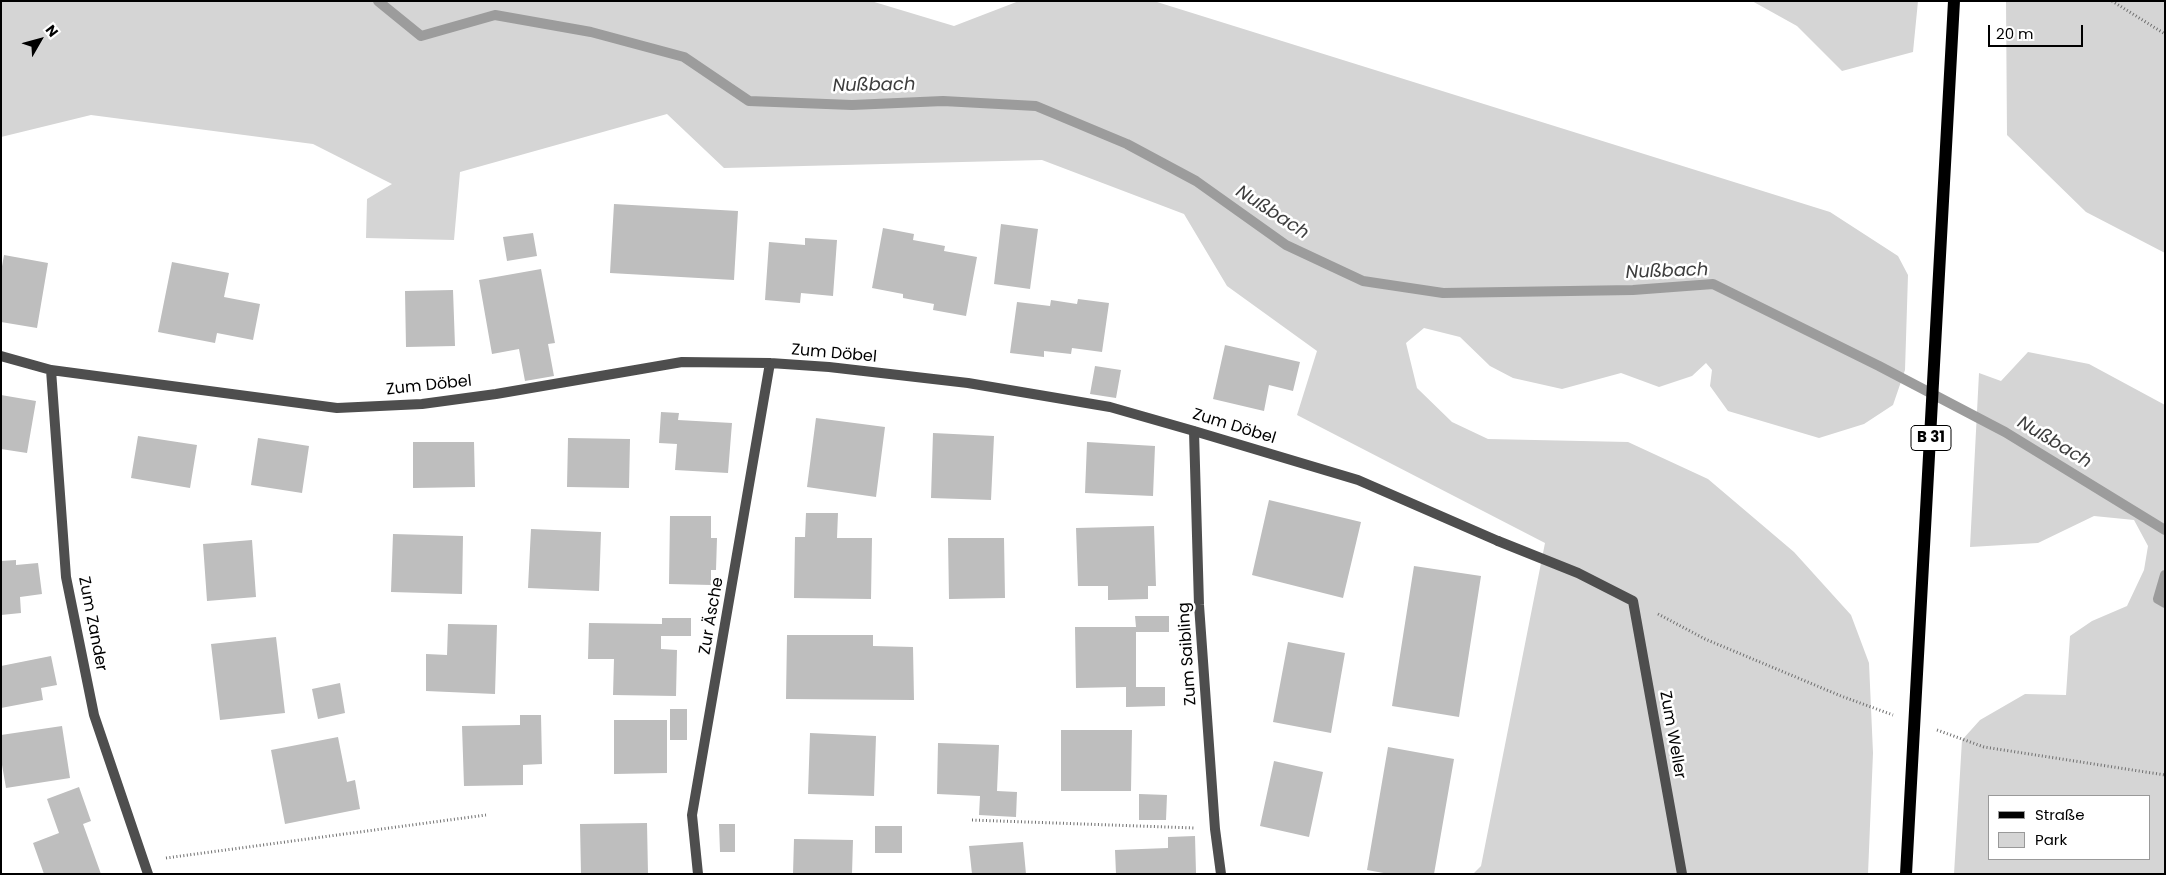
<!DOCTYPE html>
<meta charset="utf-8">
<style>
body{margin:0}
#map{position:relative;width:2166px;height:875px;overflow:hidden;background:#fff;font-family:Poppins,sans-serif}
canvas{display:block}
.frame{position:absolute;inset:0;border:2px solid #000;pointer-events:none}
.legend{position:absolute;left:1988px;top:795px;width:162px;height:65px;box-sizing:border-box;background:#fff;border:1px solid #999;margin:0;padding:6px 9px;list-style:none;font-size:15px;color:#000}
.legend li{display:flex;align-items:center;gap:10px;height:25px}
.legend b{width:25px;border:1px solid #999}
.north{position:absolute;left:15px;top:15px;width:50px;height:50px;-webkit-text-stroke:4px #fff;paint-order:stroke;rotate:52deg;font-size:14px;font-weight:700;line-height:20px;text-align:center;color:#000}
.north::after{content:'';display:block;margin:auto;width:18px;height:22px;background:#000;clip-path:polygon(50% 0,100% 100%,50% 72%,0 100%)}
.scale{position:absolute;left:1988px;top:25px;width:95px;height:22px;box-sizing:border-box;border:2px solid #000;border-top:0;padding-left:6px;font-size:15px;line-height:18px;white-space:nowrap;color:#000;-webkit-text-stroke:4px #fff;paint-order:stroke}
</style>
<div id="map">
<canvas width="2166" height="875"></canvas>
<div class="frame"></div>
<ul class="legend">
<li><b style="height:6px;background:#000"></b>Straße</li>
<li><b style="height:14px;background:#d5d5d5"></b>Park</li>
</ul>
<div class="north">N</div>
<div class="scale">20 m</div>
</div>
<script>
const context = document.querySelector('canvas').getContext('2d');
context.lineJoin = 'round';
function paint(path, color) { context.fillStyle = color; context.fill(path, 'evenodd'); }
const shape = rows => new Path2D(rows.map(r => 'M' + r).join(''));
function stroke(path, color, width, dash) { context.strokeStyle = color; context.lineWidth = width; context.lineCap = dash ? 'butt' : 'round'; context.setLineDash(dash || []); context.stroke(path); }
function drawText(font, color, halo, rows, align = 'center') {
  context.font = font + ' Poppins,sans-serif'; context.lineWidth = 5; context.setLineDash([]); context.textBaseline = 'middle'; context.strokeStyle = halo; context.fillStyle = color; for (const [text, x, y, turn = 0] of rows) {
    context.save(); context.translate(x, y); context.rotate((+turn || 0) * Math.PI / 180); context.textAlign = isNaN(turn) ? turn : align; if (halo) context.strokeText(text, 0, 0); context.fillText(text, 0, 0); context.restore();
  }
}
paint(shape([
 [1,1,871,1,954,26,1019,1,1157,2,1830,212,1898,256,1908,275,1905,370,1893,405,1864,424,1819,438,1728,411,1710,386,1712,370,1706,363,1692,376,1659,387,1621,373,1562,389,1513,378,1490,366,1460,337,1424,328,1406,343,1417,388,1452,422,1488,439,1628,442,1708,479,1794,552,1851,615,1869,663,1873,753,1868,874,1473,874,1481,866,1545,543,1297,415,1317,351,1227,286,1184,214,1042,160,724,168,667,114,460,172,454,240,366,238,367,199,392,184,313,144,91,115,1,137],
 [1752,1,1918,1,1913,52,1842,71,1797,26],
 [2006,1,2165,1,2165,253,2086,212,2007,135],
 [2028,352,2089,364,2165,405,2165,874,1954,874,1962,740,1980,720,2025,694,2066,695,2070,636,2092,621,2127,606,2144,570,2148,546,2134,520,2094,516,2038,543,1970,547,1979,373,2001,381],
 [2150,796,2150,859,1990,859,1990,796]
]), '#d5d5d5');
stroke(shape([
 [378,1,421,36,495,15,591,32,684,57,749,101,852,105,943,101,1036,106,1127,144,1196,181,1286,245,1363,281,1443,293,1633,290,1713,284,1879,366,2005,432,2165,530],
 [2165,575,2158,599,2165,603]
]), '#9c9c9c', 10);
paint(shape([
 [614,204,738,211,734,280,610,273],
 [1001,224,1038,229,1030,289,994,284],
 [883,228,914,234,913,240,945,246,944,251,977,257,966,316,933,310,934,304,903,298,903,294,872,288],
 [533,233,537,256,507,261,503,237],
 [805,238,837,240,833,296,801,293,800,303,765,300,769,242,805,245],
 [4,255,48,263,37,328,1,322,1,272],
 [172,262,229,273,224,297,260,304,253,340,217,333,215,343,158,332],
 [541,269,555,343,548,344,554,376,525,381,519,349,492,354,479,280],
 [453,290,455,346,406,347,405,291],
 [1078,299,1109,303,1102,352,1072,348,1071,354,1044,351,1044,357,1010,353,1017,302,1050,306,1051,300,1077,304],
 [1225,345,1300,362,1293,391,1269,385,1264,411,1213,399],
 [1095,366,1121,370,1116,398,1090,394],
 [1,395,36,401,27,453,1,449],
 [661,412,679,413,678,420,732,423,728,473,675,470,677,444,659,443],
 [816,418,885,427,876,497,807,487],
 [933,433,994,436,991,500,931,498],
 [138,436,197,445,190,488,131,478],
 [258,438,309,446,302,493,251,485],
 [568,438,630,439,629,488,567,487],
 [413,442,474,442,475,487,413,488],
 [1087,442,1155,446,1153,496,1085,493],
 [1269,500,1361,522,1343,598,1252,575],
 [806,513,838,513,837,538,872,538,871,599,794,598,795,537,805,537],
 [670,516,711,516,711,538,717,538,716,570,711,570,711,585,669,584],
 [1154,526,1156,586,1148,586,1148,599,1108,600,1108,586,1078,586,1076,528],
 [531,529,601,532,599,591,528,588],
 [393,534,463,536,462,594,391,592],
 [948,538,1004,538,1005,598,949,599],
 [252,540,256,597,207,601,203,544],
 [16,560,16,565,38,563,42,594,20,597,21,613,1,615,1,561],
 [1414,566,1481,576,1459,717,1392,706],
 [1135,616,1169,616,1169,632,1136,632,1136,687,1165,687,1165,706,1126,707,1126,687,1076,688,1075,627,1136,627],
 [662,618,691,618,691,636,661,636,661,649,677,650,676,696,613,695,614,659,588,659,589,623,662,624],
 [448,624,497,625,495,694,426,691,426,654,447,655],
 [787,635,873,635,873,646,913,647,914,700,786,699],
 [276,637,285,713,220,720,211,644],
 [1288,642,1345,653,1331,733,1273,722],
 [51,656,57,685,41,688,43,700,1,708,1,666],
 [340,683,345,713,318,719,312,689],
 [670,709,687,709,687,740,670,740],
 [520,715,541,715,542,764,523,765,523,785,464,786,462,726,520,725],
 [614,720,667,720,667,773,614,774],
 [62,726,70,778,6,788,1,759,1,735],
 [1061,730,1132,730,1131,791,1061,791],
 [810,733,876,736,874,796,808,794],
 [338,737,347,782,355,780,360,809,285,824,271,750],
 [938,743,999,745,997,791,1017,792,1016,817,979,815,980,796,937,794],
 [1388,747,1454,759,1434,874,1389,874,1367,870],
 [1274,761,1323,772,1309,837,1260,826],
 [79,787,91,821,83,824,101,874,44,874,33,843,59,833,47,799],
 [1139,794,1167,795,1166,820,1139,820],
 [647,823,648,874,581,874,580,824],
 [719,824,735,824,735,852,720,852],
 [875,826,902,826,902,853,875,853],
 [1195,836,1196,873,1116,874,1115,850,1168,848,1168,837],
 [794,839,853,840,852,874,793,874],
 [1023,842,1026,874,972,874,969,846]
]), '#bebebe');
stroke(shape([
 [2112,1,2165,34],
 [1658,614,1705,639,1841,696,1893,715],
 [1937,730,1984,747,2165,775],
 [972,820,1194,828],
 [166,858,486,815]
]), '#707070', 3, [1, 2.5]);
stroke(shape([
 [1498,541,1578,573,1633,601,1682,874]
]), '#4e4e4e', 10);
stroke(shape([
 [1,356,51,370,337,408,422,404,496,394,682,362,770,363,829,367,968,383,1110,407,1194,431,1358,480,1498,541],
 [51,370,66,577,94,715,148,874],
 [1194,431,1199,605,1215,829,1221,874],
 [698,874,692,815,770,363]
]), '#4e4e4e', 10);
stroke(shape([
 [1906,874,1954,1]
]), '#000', 12);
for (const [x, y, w] of [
 [1931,438,40]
]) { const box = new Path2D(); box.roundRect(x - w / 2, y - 12.5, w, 25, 4); context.fillStyle = '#fff'; context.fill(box); stroke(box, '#000', 1); }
drawText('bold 15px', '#000', null, [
 ["B 31",1931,438]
]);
drawText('16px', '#000', '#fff', [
 ["Zum Döbel",834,354,5],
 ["Zum Döbel",429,386,-6],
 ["Zum Döbel",1234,427,17],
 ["Zur Äsche",712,616,-80],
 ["Zum Zander",92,624,79],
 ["Zum Saibling",1188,654,-94],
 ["Zum Weller",1672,735,80]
]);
drawText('italic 18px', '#3d3d3d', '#fff', [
 ["Nußbach",874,86,-1],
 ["Nußbach",1272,213,33],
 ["Nußbach",1667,272,-2],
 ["Nußbach",2054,443,31]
]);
</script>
